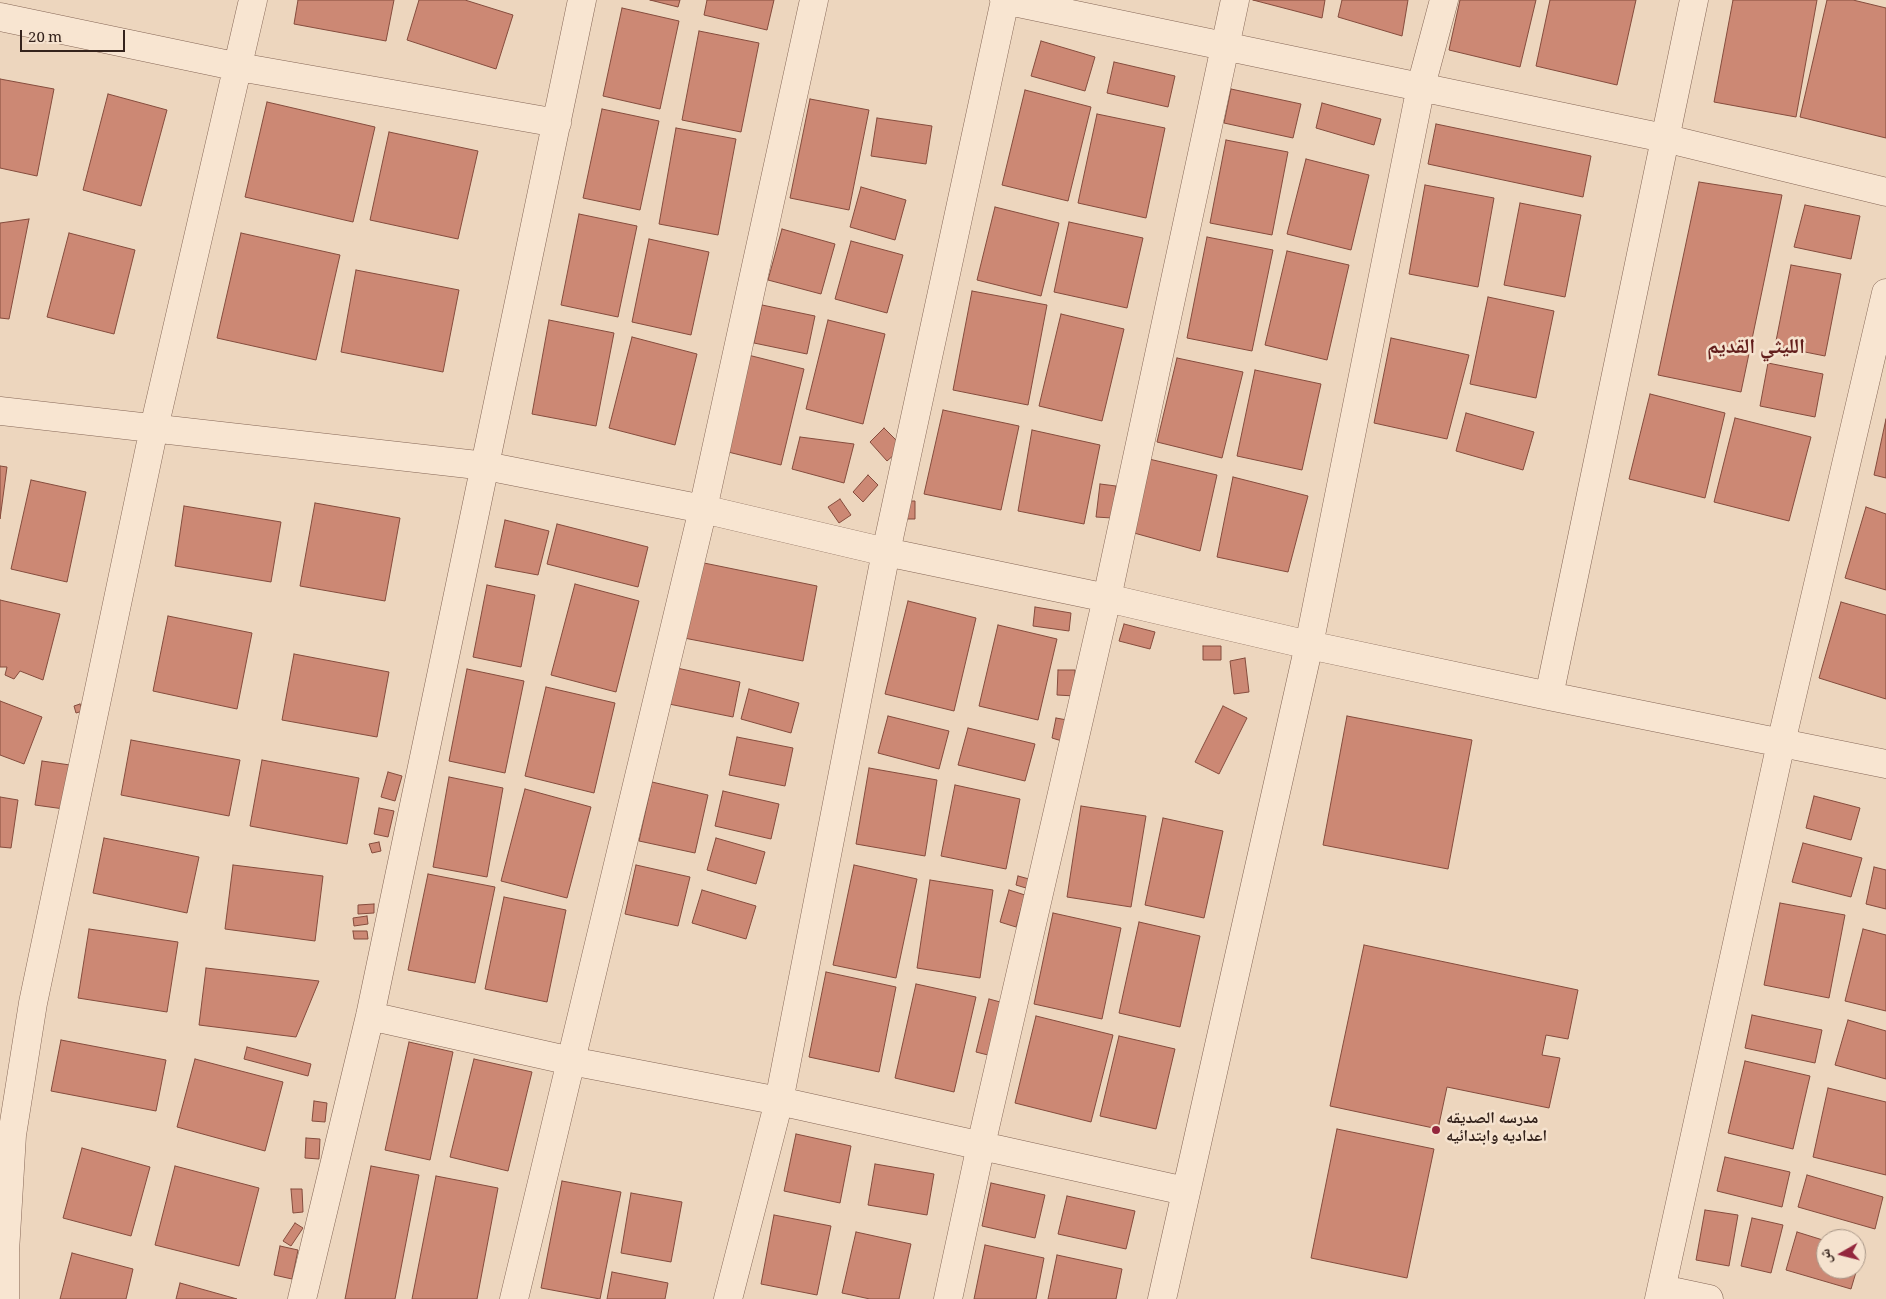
<!DOCTYPE html>
<meta charset="utf-8">
<style>
body{margin:0}
#map{position:relative;width:1886px;height:1299px;overflow:hidden;background:#edd6be;font-family:Georgia,"Noto Naskh Arabic",serif}
canvas{display:block}
.north{position:absolute;left:1816px;top:1229px;width:50px;height:50px;box-sizing:border-box;background:#f5e2ce;border:1px solid #a89687;border-radius:50%;rotate:262deg;font-size:14px;font-weight:700;line-height:20px;text-align:center;color:#35231c}
.north::after{content:'';display:block;margin:auto;width:18px;height:22px;background:#94273d;clip-path:polygon(50% 0,100% 100%,50% 72%,0 100%)}
.scale{position:absolute;left:20px;top:30px;width:105px;height:22px;box-sizing:border-box;border:2px solid #35231c;border-top:0;padding-left:6px;font-size:15px;line-height:18px;white-space:nowrap;color:#35231c;-webkit-text-stroke:4px #f5e2ce;paint-order:stroke}
</style>
<div id="map">
<canvas width="1886" height="1299"></canvas>
<div class="north">ش</div>
<div class="scale">20 m</div>
</div>
<script>
const context = document.querySelector('canvas').getContext('2d');
context.lineJoin = 'round';
function paint(path, color) { context.fillStyle = color; context.fill(path, 'evenodd'); }
const shape = rows => new Path2D(rows.map(r => 'M' + r).join(''));
function stroke(path, color, width, dash) { context.strokeStyle = color; context.lineWidth = width; context.lineCap = dash ? 'butt' : 'round'; context.setLineDash(dash || []); context.stroke(path); }
function drawText(font, color, halo, rows, align = 'center') {
  context.font = font + ' Georgia,"Noto Naskh Arabic",serif'; context.lineWidth = 5; context.setLineDash([]); context.textBaseline = 'middle'; context.strokeStyle = halo; context.fillStyle = color; for (const [text, x, y, turn = 0] of rows) {
    context.save(); context.translate(x, y); context.rotate((+turn || 0) * Math.PI / 180); context.textAlign = isNaN(turn) ? turn : align; if (halo) context.strokeText(text, 0, 0); context.fillText(text, 0, 0); context.restore();
  }
}
const building = shape([
 [298,0,394,0,386,41,294,24,298,0],
 [419,0,465,0,513,15,496,69,407,40,419,0],
 [650,0,680,0,678,7,650,0],
 [707,0,774,0,767,30,704,15,707,0],
 [1253,0,1325,0,1322,18,1253,0],
 [1342,0,1408,0,1402,36,1338,17,1342,0],
 [1460,0,1536,0,1520,67,1449,50,1460,0],
 [1550,0,1636,0,1617,85,1536,66,1550,0],
 [1733,0,1817,0,1796,117,1714,102,1733,0],
 [1827,0,1853,0,1886,8,1886,138,1800,117,1827,0],
 [622,8,679,21,660,109,603,96,622,8],
 [699,31,759,43,741,132,682,120,699,31],
 [1041,41,1095,57,1085,91,1031,76,1041,41],
 [1114,62,1175,76,1168,107,1107,93,1114,62],
 [0,79,54,89,37,176,0,168,0,79],
 [1231,89,1301,104,1293,138,1224,123,1231,89],
 [1025,90,1091,107,1068,201,1002,185,1025,90],
 [108,94,167,110,141,206,83,190,108,94],
 [810,99,869,110,849,210,790,198,810,99],
 [267,102,375,127,353,222,245,197,267,102],
 [1322,103,1381,119,1374,145,1316,128,1322,103],
 [602,109,659,121,640,210,583,198,602,109],
 [1097,114,1165,128,1146,218,1078,203,1097,114],
 [877,118,932,126,926,164,871,156,877,118],
 [1436,124,1591,156,1583,197,1428,164,1436,124],
 [676,128,736,139,718,235,659,224,676,128],
 [389,132,478,151,458,239,370,220,389,132],
 [1226,140,1288,152,1272,235,1210,223,1226,140],
 [1306,159,1369,175,1351,250,1287,234,1306,159],
 [1699,182,1782,195,1741,392,1658,375,1699,182],
 [1425,185,1494,198,1478,287,1409,274,1425,185],
 [861,187,906,200,895,240,850,227,861,187],
 [1520,203,1581,215,1565,297,1504,285,1520,203],
 [1805,205,1860,216,1851,259,1794,247,1805,205],
 [995,207,1059,223,1041,296,977,280,995,207],
 [579,214,637,226,618,317,561,305,579,214],
 [29,219,9,319,0,318,0,223,29,219],
 [1069,222,1143,238,1127,308,1054,292,1069,222],
 [782,229,835,244,821,294,768,280,782,229],
 [69,233,135,250,114,334,47,317,69,233],
 [241,233,340,255,316,360,217,338,241,233],
 [1207,237,1273,250,1252,351,1187,338,1207,237],
 [649,239,709,252,691,335,632,322,649,239],
 [851,241,903,255,887,313,835,299,851,241],
 [1287,251,1349,265,1327,360,1265,345,1287,251],
 [1791,265,1841,274,1825,356,1775,346,1791,265],
 [356,270,459,290,443,372,341,352,356,270],
 [972,291,1047,305,1028,405,953,390,972,291],
 [1488,297,1554,311,1536,398,1470,384,1488,297],
 [762,305,815,316,807,354,754,343,762,305],
 [1061,314,1124,329,1102,421,1039,406,1061,314],
 [549,320,614,333,596,426,532,414,549,320],
 [828,320,885,334,863,424,806,409,828,320],
 [632,337,697,354,675,445,609,428,632,337],
 [1391,338,1469,355,1447,439,1374,423,1391,338],
 [748,355,804,369,781,465,724,451,748,355],
 [1177,358,1243,372,1222,458,1157,442,1177,358],
 [1768,363,1823,374,1815,417,1760,406,1768,363],
 [1255,370,1321,384,1302,470,1237,456,1255,370],
 [1650,394,1725,413,1705,498,1629,479,1650,394],
 [943,410,1019,426,1001,510,924,494,943,410],
 [1466,413,1534,432,1523,470,1456,451,1466,413],
 [1735,418,1811,437,1789,521,1714,502,1735,418],
 [1886,419,1886,478,1874,475,1886,419],
 [884,428,903,447,887,461,870,442,884,428],
 [1032,430,1100,445,1084,524,1018,511,1032,430],
 [800,437,854,444,844,483,792,469,800,437],
 [1149,459,1217,475,1200,551,1134,533,1149,459],
 [0,466,7,467,0,519,0,466],
 [868,475,878,485,863,502,853,492,868,475],
 [1233,477,1308,496,1288,572,1217,557,1233,477],
 [31,480,86,492,67,582,11,569,31,480],
 [1100,484,1116,486,1112,518,1096,517,1100,484],
 [840,499,851,515,839,523,828,507,840,499],
 [899,501,915,501,915,519,899,519,899,501],
 [315,503,400,518,385,601,300,586,315,503],
 [184,506,281,522,271,582,175,566,184,506],
 [1866,507,1886,514,1886,590,1845,578,1866,507],
 [505,520,549,531,538,575,495,567,505,520],
 [557,524,648,547,638,587,547,564,557,524],
 [699,562,817,586,803,661,684,638,699,562],
 [575,584,639,601,616,692,551,675,575,584],
 [487,585,535,595,521,667,473,657,487,585],
 [0,600,60,614,43,680,20,671,14,679,5,675,7,667,0,667,0,600],
 [908,601,976,618,954,711,885,694,908,601],
 [1841,602,1886,615,1886,699,1819,678,1841,602],
 [1035,607,1071,613,1069,631,1033,626,1035,607],
 [168,616,252,633,237,709,153,691,168,616],
 [1124,624,1155,632,1150,649,1119,641,1124,624],
 [998,625,1057,639,1038,720,979,706,998,625],
 [1203,646,1221,646,1221,660,1203,660,1203,646],
 [294,654,389,672,377,737,282,720,294,654],
 [1245,658,1249,692,1234,694,1230,661,1245,658],
 [677,668,740,682,733,717,669,704,677,668],
 [467,669,524,681,505,773,449,761,467,669],
 [1058,670,1075,670,1075,696,1057,695,1058,670],
 [546,687,615,703,594,793,525,776,546,687],
 [749,689,799,703,791,733,741,719,749,689],
 [0,701,42,717,24,764,0,755,0,701],
 [80,704,83,711,76,713,74,706,80,704],
 [1223,706,1247,718,1219,774,1195,762,1223,706],
 [888,716,949,731,939,769,878,753,888,716],
 [1347,716,1472,740,1448,869,1323,845,1347,716],
 [1056,718,1067,720,1062,741,1052,738,1056,718],
 [968,728,1035,744,1025,781,958,765,968,728],
 [737,737,793,748,785,786,729,775,737,737],
 [131,740,240,760,229,816,121,795,131,740],
 [262,760,359,778,347,844,250,826,262,760],
 [42,761,70,765,64,809,35,805,42,761],
 [869,768,937,780,925,856,856,844,869,768],
 [388,772,402,776,395,801,381,797,388,772],
 [449,777,503,788,487,877,433,867,449,777],
 [652,782,708,795,695,853,639,841,652,782],
 [955,785,1020,799,1006,869,941,856,955,785],
 [525,789,591,807,567,898,501,881,525,789],
 [723,791,779,804,771,839,715,826,723,791],
 [1814,796,1860,808,1851,840,1806,828,1814,796],
 [0,797,18,800,11,848,0,847,0,797],
 [1081,806,1146,816,1131,907,1067,897,1081,806],
 [379,808,394,811,388,837,374,834,379,808],
 [1163,818,1223,831,1204,918,1145,905,1163,818],
 [104,838,199,857,187,913,93,893,104,838],
 [716,838,765,852,756,884,707,870,716,838],
 [379,842,381,851,372,853,369,844,379,842],
 [1803,843,1862,858,1851,897,1792,882,1803,843],
 [233,865,323,876,315,941,225,929,233,865],
 [636,865,690,877,678,926,625,914,636,865],
 [854,865,917,879,896,978,833,965,854,865],
 [1874,867,1886,870,1886,909,1866,904,1874,867],
 [428,874,495,887,475,983,408,970,428,874],
 [1018,876,1029,879,1026,888,1016,885,1018,876],
 [930,880,993,890,980,978,917,968,930,880],
 [702,890,756,906,746,939,692,923,702,890],
 [1009,890,1025,895,1016,927,1000,922,1009,890],
 [504,897,566,910,547,1002,485,989,504,897],
 [1780,903,1845,915,1829,998,1764,985,1780,903],
 [374,904,374,913,358,914,358,905,374,904],
 [1053,913,1121,928,1102,1019,1034,1004,1053,913],
 [367,916,368,924,354,926,353,918,367,916],
 [1139,922,1200,936,1180,1027,1119,1013,1139,922],
 [89,929,178,942,167,1012,78,998,89,929],
 [1863,929,1886,935,1886,1011,1845,1001,1863,929],
 [353,931,367,931,368,939,354,939,353,931],
 [1364,945,1578,990,1568,1039,1546,1035,1542,1055,1560,1058,1549,1108,1447,1087,1438,1129,1330,1106,1364,945],
 [206,968,319,981,296,1037,199,1025,206,968],
 [826,972,896,987,879,1072,809,1057,826,972],
 [916,984,976,997,954,1092,895,1078,916,984],
 [989,999,1004,1003,992,1056,976,1052,989,999],
 [1752,1015,1822,1030,1815,1063,1745,1048,1752,1015],
 [1036,1016,1113,1035,1091,1122,1015,1103,1036,1016],
 [1848,1020,1886,1031,1886,1079,1835,1065,1848,1020],
 [1119,1036,1175,1049,1156,1129,1100,1116,1119,1036],
 [61,1040,166,1060,156,1111,51,1091,61,1040],
 [409,1042,453,1052,430,1160,385,1150,409,1042],
 [247,1047,311,1064,308,1076,244,1059,247,1047],
 [195,1059,283,1082,265,1151,177,1127,195,1059],
 [474,1059,532,1072,508,1171,450,1157,474,1059],
 [1745,1061,1810,1076,1793,1149,1728,1133,1745,1061],
 [1828,1088,1886,1102,1886,1175,1813,1157,1828,1088],
 [314,1101,327,1103,325,1122,312,1121,314,1101],
 [1337,1129,1434,1149,1407,1278,1311,1258,1337,1129],
 [796,1134,851,1146,840,1203,784,1191,796,1134],
 [306,1138,320,1139,319,1159,305,1158,306,1138],
 [82,1148,150,1167,131,1236,63,1218,82,1148],
 [1725,1157,1790,1172,1782,1207,1717,1191,1725,1157],
 [875,1164,934,1174,927,1215,868,1205,875,1164],
 [175,1166,259,1188,239,1266,155,1245,175,1166],
 [371,1166,419,1175,395,1299,345,1299,371,1166],
 [1807,1175,1883,1197,1875,1229,1798,1207,1807,1175],
 [436,1176,498,1188,477,1299,412,1299,436,1176],
 [562,1181,621,1192,600,1299,541,1288,562,1181],
 [991,1183,1045,1195,1035,1238,982,1226,991,1183],
 [291,1189,302,1189,303,1212,293,1213,291,1189],
 [631,1193,682,1202,671,1262,621,1253,631,1193],
 [1067,1196,1135,1211,1126,1249,1058,1234,1067,1196],
 [1705,1210,1738,1215,1729,1266,1696,1260,1705,1210],
 [774,1215,831,1226,817,1295,761,1284,774,1215],
 [1752,1218,1783,1225,1771,1273,1741,1266,1752,1218],
 [295,1223,303,1228,291,1246,283,1241,295,1223],
 [856,1232,911,1244,899,1299,870,1299,842,1293,856,1232],
 [1797,1232,1826,1241,1826,1269,1856,1269,1856,1250,1862,1252,1851,1289,1786,1270,1797,1232],
 [985,1245,1044,1258,1036,1299,974,1299,985,1245],
 [280,1246,298,1250,292,1279,274,1275,280,1246],
 [72,1253,133,1269,126,1299,60,1299,72,1253],
 [1057,1255,1122,1269,1116,1299,1048,1299,1057,1255],
 [612,1272,668,1283,665,1299,607,1299,612,1272],
 [180,1283,237,1299,176,1299,180,1283]
]);
paint(building, '#cc8874');
stroke(building, '#854c3d', 1);
const minor = shape([
 [1004,0,1664,138,1886,192],
 [0,17,239,67,557,123],
 [0,411,486,466,703,509,886,552,1107,598,1309,645,1549,696,1886,764],
 [1549,696,1694,0],
 [370,1016,571,1061,779,1101,1185,1191],
 [1662,1289,1709,1299],
 [5,1299,5,1252,12,1135,33,1003,154,428,253,0],
 [302,1299,370,1016,582,0],
 [514,1299,703,509,814,0],
 [728,1299,779,1101,886,552,1005,0],
 [948,1299,981,1145,1107,598,1235,0],
 [1162,1299,1309,645,1421,86,1444,0],
 [1659,1299,1781,743,1886,293]
]);
stroke(minor, '#866757', 29);
stroke(minor, '#f8e5d1', 28);
for (const [x, y, r, color] of [
 [1436,1130,5,"#94273d"]
]) { const dot = new Path2D(); dot.arc(x, y, r, 0, 2 * Math.PI); context.fillStyle = color; context.fill(dot); stroke(dot, '#f5e2ce', 2); }
drawText('bold 16px', '#35231c', '#f5e2ce', [
 ["مدرسه الصديقه",1446,1121],
 ["اعداديه وابتدائيه",1446,1139]
], 'left');
drawText('bold 21px', '#621d1b', '#f5e2ce', [
 ["الليثي القديم",1756,350]
]);
</script>
